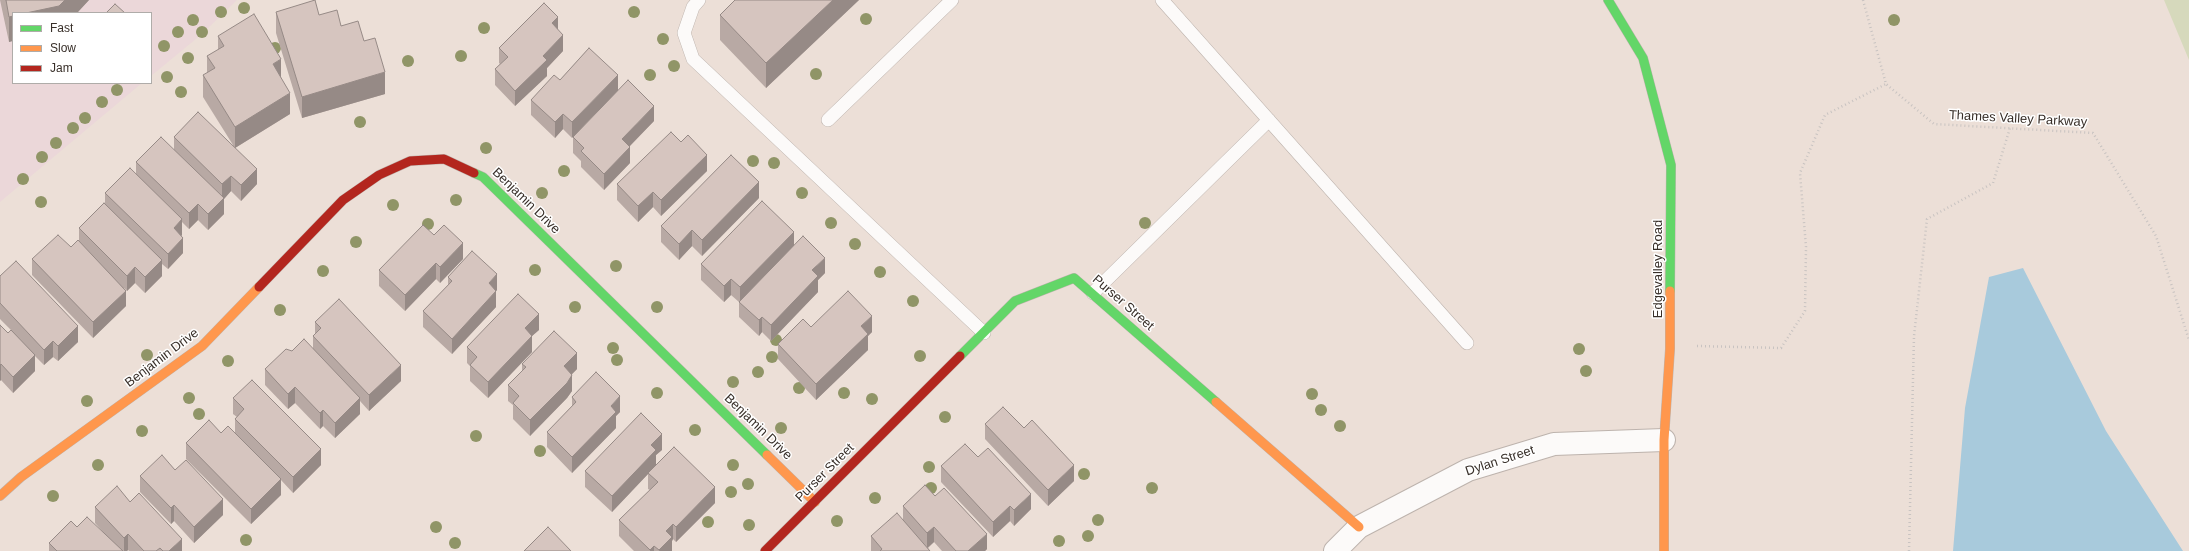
<!DOCTYPE html>
<style>
body{margin:0}
#map{position:relative;width:2189px;height:551px;overflow:hidden;background:#ecdfd7;font-family:Helvetica,sans-serif}
canvas{display:block}
.legend{position:absolute;left:12px;top:12px;width:140px;height:72px;box-sizing:border-box;background:#fff;border:1px solid #afaca9;margin:0;padding:5px 7px;list-style:none;font-size:12px;color:#382f29}
.legend li{display:flex;align-items:center;gap:8px;height:20px}
.legend b{width:20px;border:1px solid #afaca9}
</style>
<div id="map">
<canvas width="2189" height="551"></canvas>
<ul class="legend">
<li><b style="height:5px;background:#63d668"></b>Fast</li>
<li><b style="height:5px;background:#ff974d"></b>Slow</li>
<li><b style="height:5px;background:#b3261e"></b>Jam</li>
</ul>
</div>
<script>
const context = document.querySelector('canvas').getContext('2d');
context.lineJoin = 'round';
function paint(path, color) { context.fillStyle = color; context.fill(path, 'evenodd'); }
const shape = rows => new Path2D(rows.map(r => 'M' + r).join(''));
function stroke(path, color, width, dash) { context.strokeStyle = color; context.lineWidth = width; context.lineCap = dash ? 'butt' : 'round'; context.setLineDash(dash || []); context.stroke(path); }
function drawText(font, color, halo, rows, align = 'center') {
  context.font = font + ' Helvetica,sans-serif'; context.lineWidth = 3; context.setLineDash([]); context.textBaseline = 'middle'; context.strokeStyle = halo; context.fillStyle = color; for (const [text, x, y, turn = 0] of rows) {
    context.save(); context.translate(x, y); context.rotate((+turn || 0) * Math.PI / 180); context.textAlign = isNaN(turn) ? turn : align; if (halo) context.strokeText(text, 0, 0); context.fillText(text, 0, 0); context.restore();
  }
}
paint(shape([
 [0,0,237,0,202,34,151,76,151,13,13,13,13,83,142,83,0,202]
]), '#ebd7d9');
paint(shape([
 [2164,0,2189,0,2189,60]
]), '#d6d9bc');
paint(shape([
 [2023,268,2106,431,2183,551,1953,551,1965,408,1989,277]
]), '#a8cadc');
const lane = shape([
 [699,0,693,7,684,33,693,59,984,333],
 [1162,0,1467,343],
 [828,120,952,0],
 [1093,293,1269,120]
]);
const street = shape([
 [1335,551,1359,527,1468,470,1554,444,1664,440]
]);
const fast = shape([
 [1608,0,1643,58,1671,165,1670,291],
 [474,173,483,177,767,455],
 [960,356,1015,301,1074,278,1216,402]
]);
const slow = shape([
 [1216,402,1359,527],
 [767,455,815,502],
 [0,496,21,477,202,346,259,287],
 [1664,551,1664,440,1670,349,1670,291]
]);
const jam = shape([
 [259,287,343,200,379,175,410,161,444,159,474,173],
 [765,551,960,356]
]);
stroke(lane, '#bdb3ad', 14);
stroke(street, '#bdb3ad', 24);
stroke(fast, '#bdb3ad', 10);
stroke(slow, '#bdb3ad', 10);
stroke(jam, '#bdb3ad', 10);
stroke(shape([
 [1863,0,1886,84,1934,124,2093,133,2156,236,2189,340],
 [1697,346,1781,348,1805,311,1806,247,1800,173,1825,115,1886,84],
 [1909,551,1914,336,1927,219,1993,183,2010,128]
]), '#c8c3c1', 2.5, [1, 3]);
stroke(lane, '#fcfaf9', 13);
stroke(street, '#fcfaf9', 22);
stroke(fast, '#63d668', 9);
stroke(slow, '#ff974d', 9);
stroke(jam, '#b3261e', 9);
context.fillStyle = '#909567';
for (const [x, y] of [
 [244,8],
 [221,12],
 [634,12],
 [866,19],
 [193,20],
 [1894,20],
 [484,28],
 [178,32],
 [202,32],
 [663,39],
 [164,46],
 [275,48],
 [461,56],
 [188,58],
 [408,61],
 [674,66],
 [816,74],
 [650,75],
 [167,77],
 [117,90],
 [181,92],
 [102,102],
 [85,118],
 [360,122],
 [73,128],
 [56,143],
 [486,148],
 [42,157],
 [753,161],
 [774,163],
 [564,171],
 [23,179],
 [542,193],
 [802,193],
 [456,200],
 [41,202],
 [393,205],
 [831,223],
 [1145,223],
 [428,224],
 [356,242],
 [855,244],
 [616,266],
 [535,270],
 [323,271],
 [880,272],
 [913,301],
 [575,307],
 [657,307],
 [280,310],
 [776,340],
 [613,348],
 [1579,349],
 [147,355],
 [920,356],
 [772,357],
 [617,360],
 [228,361],
 [1586,371],
 [758,372],
 [733,382],
 [799,388],
 [657,393],
 [844,393],
 [1312,394],
 [189,398],
 [872,399],
 [87,401],
 [1321,410],
 [199,414],
 [945,417],
 [1340,426],
 [781,428],
 [695,430],
 [142,431],
 [476,436],
 [540,451],
 [98,465],
 [733,465],
 [929,467],
 [1084,474],
 [748,484],
 [931,488],
 [1152,488],
 [731,492],
 [53,496],
 [875,498],
 [1098,520],
 [837,521],
 [708,522],
 [749,525],
 [436,527],
 [1088,536],
 [246,540],
 [1059,541],
 [455,543]
]) { context.beginPath(); context.arc(x, y, 6, 0, 2 * Math.PI); context.fill(); }
paint(shape([
 [0,0,89,0,77,13,9,42],
 [735,0,859,0,766,88,720,40,720,15],
 [276,12,319,15,341,26,364,41,385,94,302,118,276,33],
 [558,30,563,51,547,68,547,76,515,106,495,85,495,69,500,64,499,63,499,48],
 [218,36,281,78,290,114,235,148,257,184,241,201,231,191,224,199,224,214,208,230,198,220,189,229,182,222,182,235,181,236,183,253,168,269,162,264,162,276,145,293,135,283,127,291,124,288,126,306,93,338,32,275,32,259,71,247,79,242,79,228,105,204,105,193,136,174,136,162,174,149,174,137,233,145,203,97,203,75,207,73,207,56,218,50],
 [589,48,572,138,563,129,555,138,531,115,531,100,560,80],
 [654,121,630,146,630,163,604,190,581,167,581,161,573,153,573,137],
 [681,142,707,171,661,216,653,207,638,222,617,200,617,184],
 [759,198,702,256,692,246,679,260,661,242,661,226],
 [434,235,463,259,440,283,436,279,405,311,379,286,379,270],
 [794,245,825,273,818,280,818,292,771,341,762,332,759,336,739,317,739,302,731,295,724,302,701,280,701,264],
 [0,276,78,342,58,361,53,357,44,365,35,356,35,371,13,393,1,380,0,381,0,325,8,333,11,330,0,319],
 [448,277,497,290,496,291,496,307,452,354,423,327,423,311,448,285],
 [315,322,401,381,369,411,360,401,360,414,335,438,323,426,320,429,295,403,288,409,265,385,265,369,292,351,313,349,313,336,315,335],
 [811,327,872,332,868,336,868,350,816,400,778,359,778,344],
 [539,330,532,336,532,352,488,398,470,381,470,366,467,363,467,347],
 [522,364,577,369,572,374,572,391,567,398,530,436,513,419,513,405,508,401,508,385,522,371],
 [572,397,620,412,616,416,616,428,572,473,547,447,547,432,572,406],
 [233,398,321,465,293,493,281,480,281,495,251,524,186,459,186,443,221,433,235,433,235,419,237,417,233,414],
 [985,424,1074,481,1048,506,985,439],
 [662,450,656,455,656,464,715,503,676,542,673,539,672,541,672,551,634,551,619,536,619,520,650,490,648,489,648,474,612,512,585,487,585,471],
 [978,457,1031,509,1014,526,1010,521,993,537,941,482,941,466],
 [175,470,223,515,194,543,174,521,171,524,140,492,140,476],
 [130,502,182,551,129,551,128,550,127,551,49,551,49,543,77,527,103,532,95,523,95,507],
 [903,506,987,549,985,551,942,551,934,542,928,548,930,551,871,551,871,536,903,520]
]), '#b8a9a4');
paint(shape([
 [65,0,89,0,77,13,26,13],
 [833,0,859,0,766,88,766,63],
 [13,16,13,41,9,42,9,17],
 [558,17,558,33,552,23],
 [563,35,563,51,547,68,547,76,515,106,515,91,543,56],
 [281,59,281,80,273,64],
 [385,72,385,94,302,118,302,97],
 [618,75,618,91,572,138,572,122],
 [290,93,290,114,235,148,235,127],
 [654,106,654,121,622,154,622,139],
 [563,114,563,129,555,138,555,122],
 [630,147,630,163,604,190,604,174],
 [707,155,707,171,661,216,661,200],
 [257,169,257,184,241,201,241,185],
 [231,176,231,191,224,199,224,214,208,230,208,214,222,199,222,184],
 [759,182,759,198,702,256,702,240],
 [653,192,653,207,638,222,638,206],
 [198,204,198,220,189,229,189,213],
 [182,219,182,235,174,244,174,228],
 [692,230,692,246,679,260,679,244],
 [794,232,794,247,740,303,740,287],
 [183,238,183,253,168,269,168,254],
 [463,243,463,259,440,283,440,267],
 [825,258,825,273,818,280,818,292,771,341,771,325,812,270],
 [162,260,162,276,145,293,145,277],
 [436,263,436,279,405,311,405,295],
 [135,267,135,283,127,291,127,276],
 [497,274,497,290,489,299,489,283],
 [731,279,731,295,724,302,724,286],
 [126,291,126,306,93,338,93,322],
 [496,291,496,307,452,354,452,339],
 [539,314,539,330,532,336,532,352,488,398,488,382,525,328],
 [872,316,872,332,868,336,868,350,816,400,816,384,861,326],
 [762,317,762,332,759,336,759,320],
 [78,326,78,342,58,361,58,346],
 [53,341,53,357,44,365,44,350],
 [577,353,577,369,564,382,564,366],
 [35,355,35,371,13,393,13,377],
 [1,364,1,380,0,381,0,365],
 [401,365,401,381,369,411,369,395],
 [572,375,572,391,567,398,530,436,530,420],
 [295,387,295,403,288,409,288,394],
 [620,396,620,412,616,416,616,428,572,473,572,457,611,406],
 [360,398,360,414,335,438,335,423],
 [323,410,323,426,320,429,320,413],
 [662,434,662,450,656,455,656,466,648,473,648,474,612,512,612,496,651,445],
 [321,449,321,465,293,493,293,477],
 [1074,465,1074,481,1048,506,1048,490],
 [281,479,281,495,251,524,251,509],
 [715,487,715,503,676,542,676,527],
 [1031,494,1031,509,1014,526,1014,510],
 [223,499,223,515,194,543,194,527],
 [174,505,174,521,171,524,171,508],
 [1010,506,1010,521,993,537,993,522],
 [673,524,673,539,672,541,672,551,659,551,666,531],
 [934,527,934,542,927,548,927,533],
 [128,534,128,550,127,551,124,551,124,538],
 [987,534,987,549,985,551,968,551],
 [182,539,182,551,169,551],
 [654,546,654,551,650,551,650,550]
]), '#968a86');
const building = shape([
 [6,0,65,0,59,6,26,13,13,13,13,16,9,17,6,0],
 [315,0,319,15,337,10,341,26,358,21,364,41,375,38,385,72,302,97,276,12,315,0],
 [735,0,833,0,766,63,720,15,735,0],
 [544,3,558,17,552,23,563,35,543,56,547,60,515,91,495,69,508,57,499,48,544,3],
 [115,4,125,13,106,13,115,4],
 [254,14,281,59,273,64,290,93,235,127,203,75,215,68,207,56,224,46,218,36,254,14],
 [589,48,618,75,572,122,563,114,555,122,531,100,554,75,560,80,589,48],
 [628,80,654,106,622,139,630,147,604,174,581,151,584,148,573,137,628,80],
 [198,112,257,169,241,185,231,176,222,184,174,137,198,112],
 [671,132,681,142,688,135,707,155,661,200,653,192,638,206,617,184,671,132],
 [161,137,224,198,208,214,198,204,189,213,136,162,161,137],
 [731,155,759,182,702,240,692,230,679,244,661,226,731,155],
 [130,168,182,219,174,228,183,238,168,254,105,193,130,168],
 [762,201,794,232,740,287,731,279,724,286,701,264,762,201],
 [104,203,162,260,145,277,135,267,127,276,79,228,104,203],
 [423,225,434,235,444,225,463,243,440,267,436,263,405,295,379,270,423,225],
 [58,235,71,247,78,240,126,291,93,322,32,259,58,235],
 [803,236,825,258,812,270,818,276,771,325,762,317,759,320,739,302,803,236],
 [472,251,497,274,489,283,496,291,452,339,423,311,452,281,448,277,472,251],
 [16,261,78,326,58,346,53,341,44,350,0,303,0,276,16,261],
 [848,291,872,316,861,326,868,334,816,384,778,344,803,319,811,327,848,291],
 [518,294,539,314,525,328,532,336,488,382,470,365,477,357,467,347,518,294],
 [339,299,401,365,369,395,313,336,321,328,315,322,339,299],
 [0,325,8,333,11,330,35,355,13,377,1,364,0,365,0,325],
 [554,331,577,353,564,366,572,375,567,383,530,420,513,403,519,396,508,385,526,367,522,364,554,331],
 [304,339,360,398,335,423,323,410,320,413,295,387,288,394,265,369,286,349,292,351,304,339],
 [596,372,620,396,611,406,616,412,572,457,547,432,576,402,572,397,596,372],
 [252,380,321,449,293,477,235,419,244,409,233,398,252,380],
 [1003,407,1024,428,1032,420,1074,465,1048,490,985,424,1003,407],
 [641,413,662,434,651,445,656,450,612,496,585,471,641,413],
 [209,420,221,433,228,426,281,479,251,509,186,443,209,420],
 [965,444,978,457,988,448,1031,494,1014,510,1010,506,993,522,941,466,965,444],
 [674,447,715,487,676,527,673,524,666,531,672,537,659,550,654,546,650,550,619,520,658,482,648,473,674,447],
 [162,455,175,470,186,460,223,499,194,527,174,505,171,508,140,476,162,455],
 [925,485,935,496,944,488,987,534,968,551,956,551,934,527,927,533,903,506,925,485],
 [117,486,130,502,139,493,182,539,169,551,163,551,160,548,156,551,144,551,128,534,124,538,95,507,117,486],
 [897,513,930,551,880,551,882,549,871,536,897,513],
 [87,517,123,551,57,551,49,543,71,521,77,527,87,517],
 [548,527,571,551,524,551,548,527]
]);
paint(building, '#d6c5bf');
stroke(building, '#968a86', 1);
drawText('13px', '#382f29', '#fff', [
 ["Thames Valley Parkway",2018,119,3],
 ["Benjamin Drive",526,201,44],
 ["Edgevalley Road",1658,269,-90],
 ["Purser Street",1123,303,41],
 ["Benjamin Drive",162,358,-37],
 ["Benjamin Drive",758,427,44],
 ["Dylan Street",1500,461,-18],
 ["Purser Street",825,473,-45]
]);
</script>
